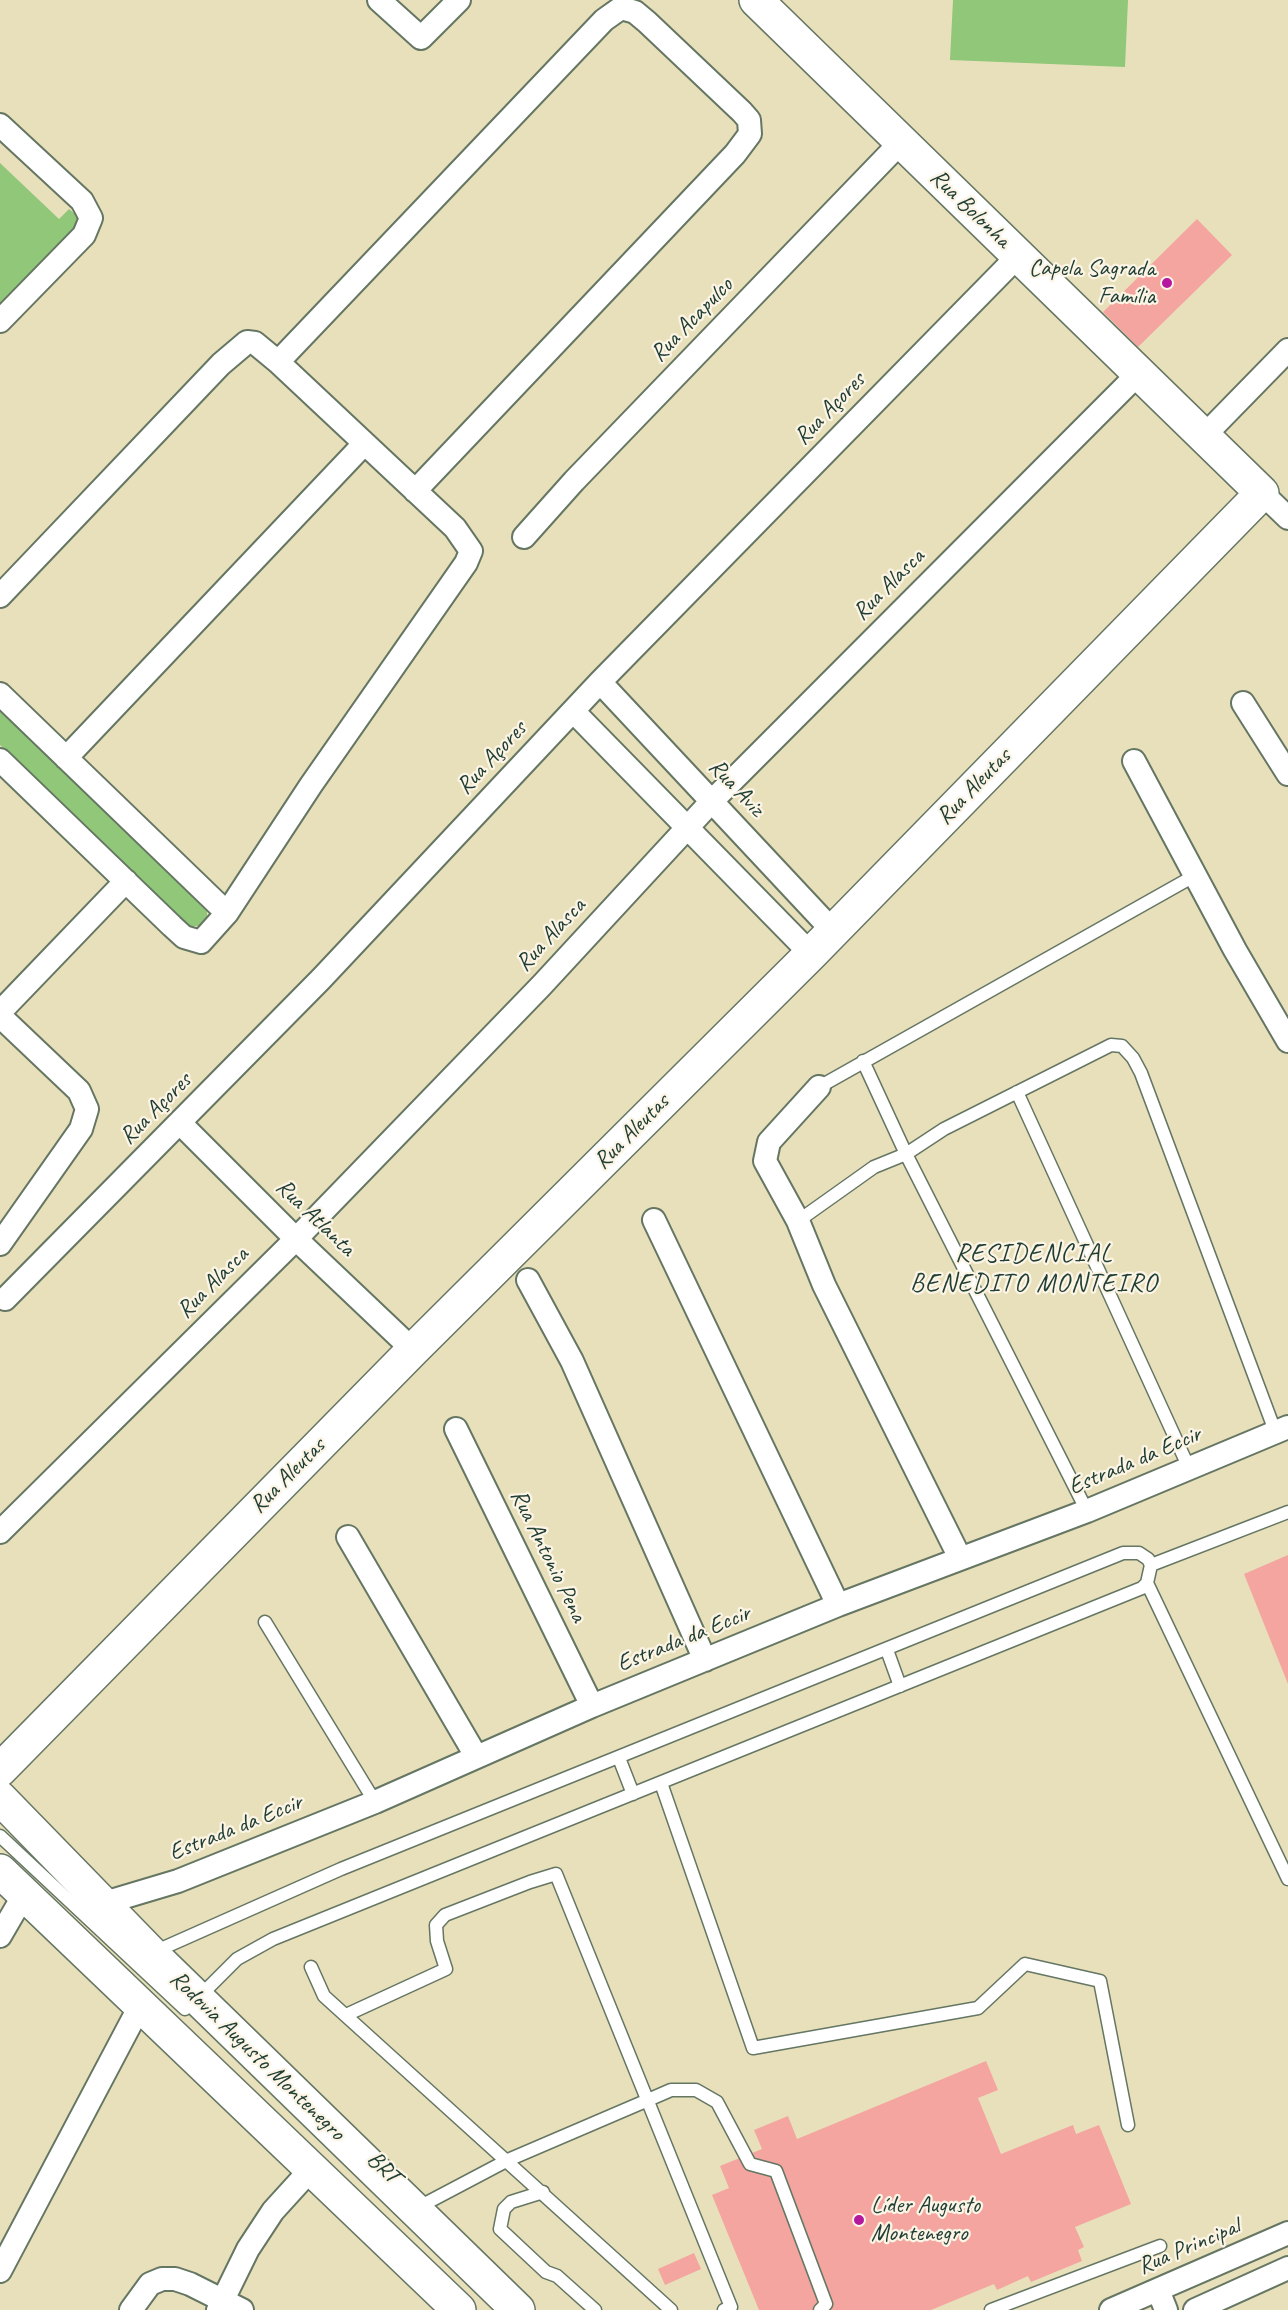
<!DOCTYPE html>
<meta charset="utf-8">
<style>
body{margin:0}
canvas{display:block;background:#e8e0bb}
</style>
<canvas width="1288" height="2310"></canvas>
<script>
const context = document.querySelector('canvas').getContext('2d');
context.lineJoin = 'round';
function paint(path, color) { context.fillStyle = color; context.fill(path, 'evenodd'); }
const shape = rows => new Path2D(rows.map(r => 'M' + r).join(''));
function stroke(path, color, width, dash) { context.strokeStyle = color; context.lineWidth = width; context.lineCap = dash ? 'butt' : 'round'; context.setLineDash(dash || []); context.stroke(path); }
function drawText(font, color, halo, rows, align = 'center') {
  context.font = font + ' Caveat,sans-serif'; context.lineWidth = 4.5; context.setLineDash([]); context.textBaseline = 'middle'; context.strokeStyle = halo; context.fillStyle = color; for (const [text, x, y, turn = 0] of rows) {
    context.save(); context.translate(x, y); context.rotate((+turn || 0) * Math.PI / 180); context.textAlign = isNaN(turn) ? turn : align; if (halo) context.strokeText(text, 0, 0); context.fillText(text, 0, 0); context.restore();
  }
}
paint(shape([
 [953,0,1128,0,1125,67,950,60],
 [0,163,59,219,69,209,84,221,0,311],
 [0,711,207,910,207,919,202,926,189,926,0,745]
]), '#90c779');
paint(shape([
 [1197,219,1232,255,1138,347,1103,312],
 [1288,1555,1288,1684,1244,1574],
 [986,2061,998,2090,978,2098,1001,2154,1073,2125,1076,2134,1099,2125,1131,2204,1075,2227,1084,2247,1078,2250,1082,2261,1031,2282,1028,2276,997,2290,994,2284,931,2310,759,2310,712,2195,729,2188,720,2166,762,2149,754,2130,788,2116,797,2139],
 [694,2253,701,2269,665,2285,658,2269]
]), '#f4a5a0');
const lane = shape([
 [863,1061,906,1154,1087,1511],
 [819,1087,1194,876],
 [1017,1092,1189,1468],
 [798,1221,874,1167,906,1154,944,1129,1111,1045,1122,1046,1133,1058,1141,1073,1275,1431],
 [1151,1565,1288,1512],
 [1147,1583,1288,1879],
 [265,1622,375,1802],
 [887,1650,900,1686],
 [619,1758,633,1794],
 [661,1783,753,2048,978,2008,1025,1964,1100,1981,1128,2125],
 [0,1836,185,2009],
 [154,1952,341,1869,1123,1553,1139,1553,1148,1559,1151,1565,1147,1583,1142,1588,273,1939,237,1959,199,1997],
 [311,1967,324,1996,671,2310],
 [346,2015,446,1969,437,1941,436,1925,445,1915,530,1882,556,1874,731,2307,724,2310],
 [543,2192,511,2202,504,2209,500,2229,546,2272,557,2276,595,2310],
 [417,2208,508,2160,648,2100,671,2090,696,2090,717,2102,750,2164,776,2171,826,2304,820,2310],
 [991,2310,1160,2246]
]);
const street = shape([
 [379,0,421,38,459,0],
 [0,125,82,201,91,218,84,235,0,321],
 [278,362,604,20,621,8,635,12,647,22,742,112,749,120,750,134,735,154,415,491],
 [1204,436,1288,350],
 [1262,493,1288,518],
 [524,537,574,481,901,142],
 [0,596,221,364,247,342,255,343,278,362,455,528,471,551,466,563,311,785,227,913,201,942,184,937,172,926,0,760],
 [600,682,833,931],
 [0,694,227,913],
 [1243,703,1288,774],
 [573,711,811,954],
 [66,758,363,445],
 [1134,761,1235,950,1288,1041],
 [0,1012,126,881],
 [0,1016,79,1091,87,1109,81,1129,0,1244],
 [819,1087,769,1142,765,1161,798,1221,824,1285,960,1558],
 [180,1123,296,1239,413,1350],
 [654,1220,838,1605],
 [528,1280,572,1361,705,1660],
 [5,1299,321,979,600,682,1018,256],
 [456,1429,592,1706],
 [0,1532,296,1239,541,986,711,802,1139,373],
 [348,1537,476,1756],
 [101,1904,178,1881,375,1802,592,1706,838,1605,1087,1511,1288,1427],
 [0,1936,25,1893],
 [0,2271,141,2004],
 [1158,2290,1166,2310],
 [131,2310,150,2284,162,2279,175,2279,190,2284,242,2310],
 [218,2310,248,2249,273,2211,313,2167],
 [1111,2310,1288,2233],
 [1195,2310,1288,2268]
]);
const secondary = shape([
 [0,1770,413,1350,811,954,1262,493,756,0]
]);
const primary = shape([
 [0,1798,151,1953,518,2310],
 [0,1871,459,2310]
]);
stroke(lane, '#657663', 15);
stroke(street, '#657663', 26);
stroke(secondary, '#657663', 36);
stroke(primary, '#657663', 36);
stroke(lane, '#fff', 12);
stroke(street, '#fff', 22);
stroke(secondary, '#fff', 33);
stroke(primary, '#fff', 33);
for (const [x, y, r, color] of [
 [1167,283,6,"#b5179e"],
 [859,2220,6,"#b5179e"]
]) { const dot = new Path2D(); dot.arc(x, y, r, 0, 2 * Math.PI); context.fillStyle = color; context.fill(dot); stroke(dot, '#fcf5e5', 2); }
drawText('24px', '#1f3d34', '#fcf5e5', [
 ["Rua Bolonha",970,209,44],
 ["Rua Acapulco",692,320,-46],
 ["Rua Açores",830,409,-46],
 ["Rua Alasca",889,585,-45],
 ["Rua Açores",492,758,-47],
 ["Rua Aleutas",974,787,-46],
 ["Rua Aviz",736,788,47],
 ["Rua Alasca",551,935,-47],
 ["Rua Açores",156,1109,-45],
 ["Rua Aleutas",632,1132,-45],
 ["Rua Atlanta",315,1218,44],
 ["Rua Alasca",213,1283,-45],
 ["Estrada da Eccir",1135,1461,-23],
 ["Rua Aleutas",288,1476,-45],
 ["Rua Antonio Pena",548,1556,64],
 ["Estrada da Eccir",684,1639,-22],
 ["Estrada da Eccir",236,1828,-22],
 ["Rodovia Augusto Montenegro",257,2056,44],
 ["BRT",383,2168,44],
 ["Rua Principal",1189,2247,-23]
]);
drawText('24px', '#1f3d34', '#fcf5e5', [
 ["Capela Sagrada",1155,269],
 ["Família",1155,297],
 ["Líder Augusto",871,2206,"left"],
 ["Montenegro",871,2234,"left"]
], 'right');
context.letterSpacing = '1.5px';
drawText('26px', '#1f3d34', '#fcf5e5', [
 ["RESIDENCIAL",1034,1254],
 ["BENEDITO MONTEIRO",1034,1284]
]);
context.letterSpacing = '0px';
</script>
